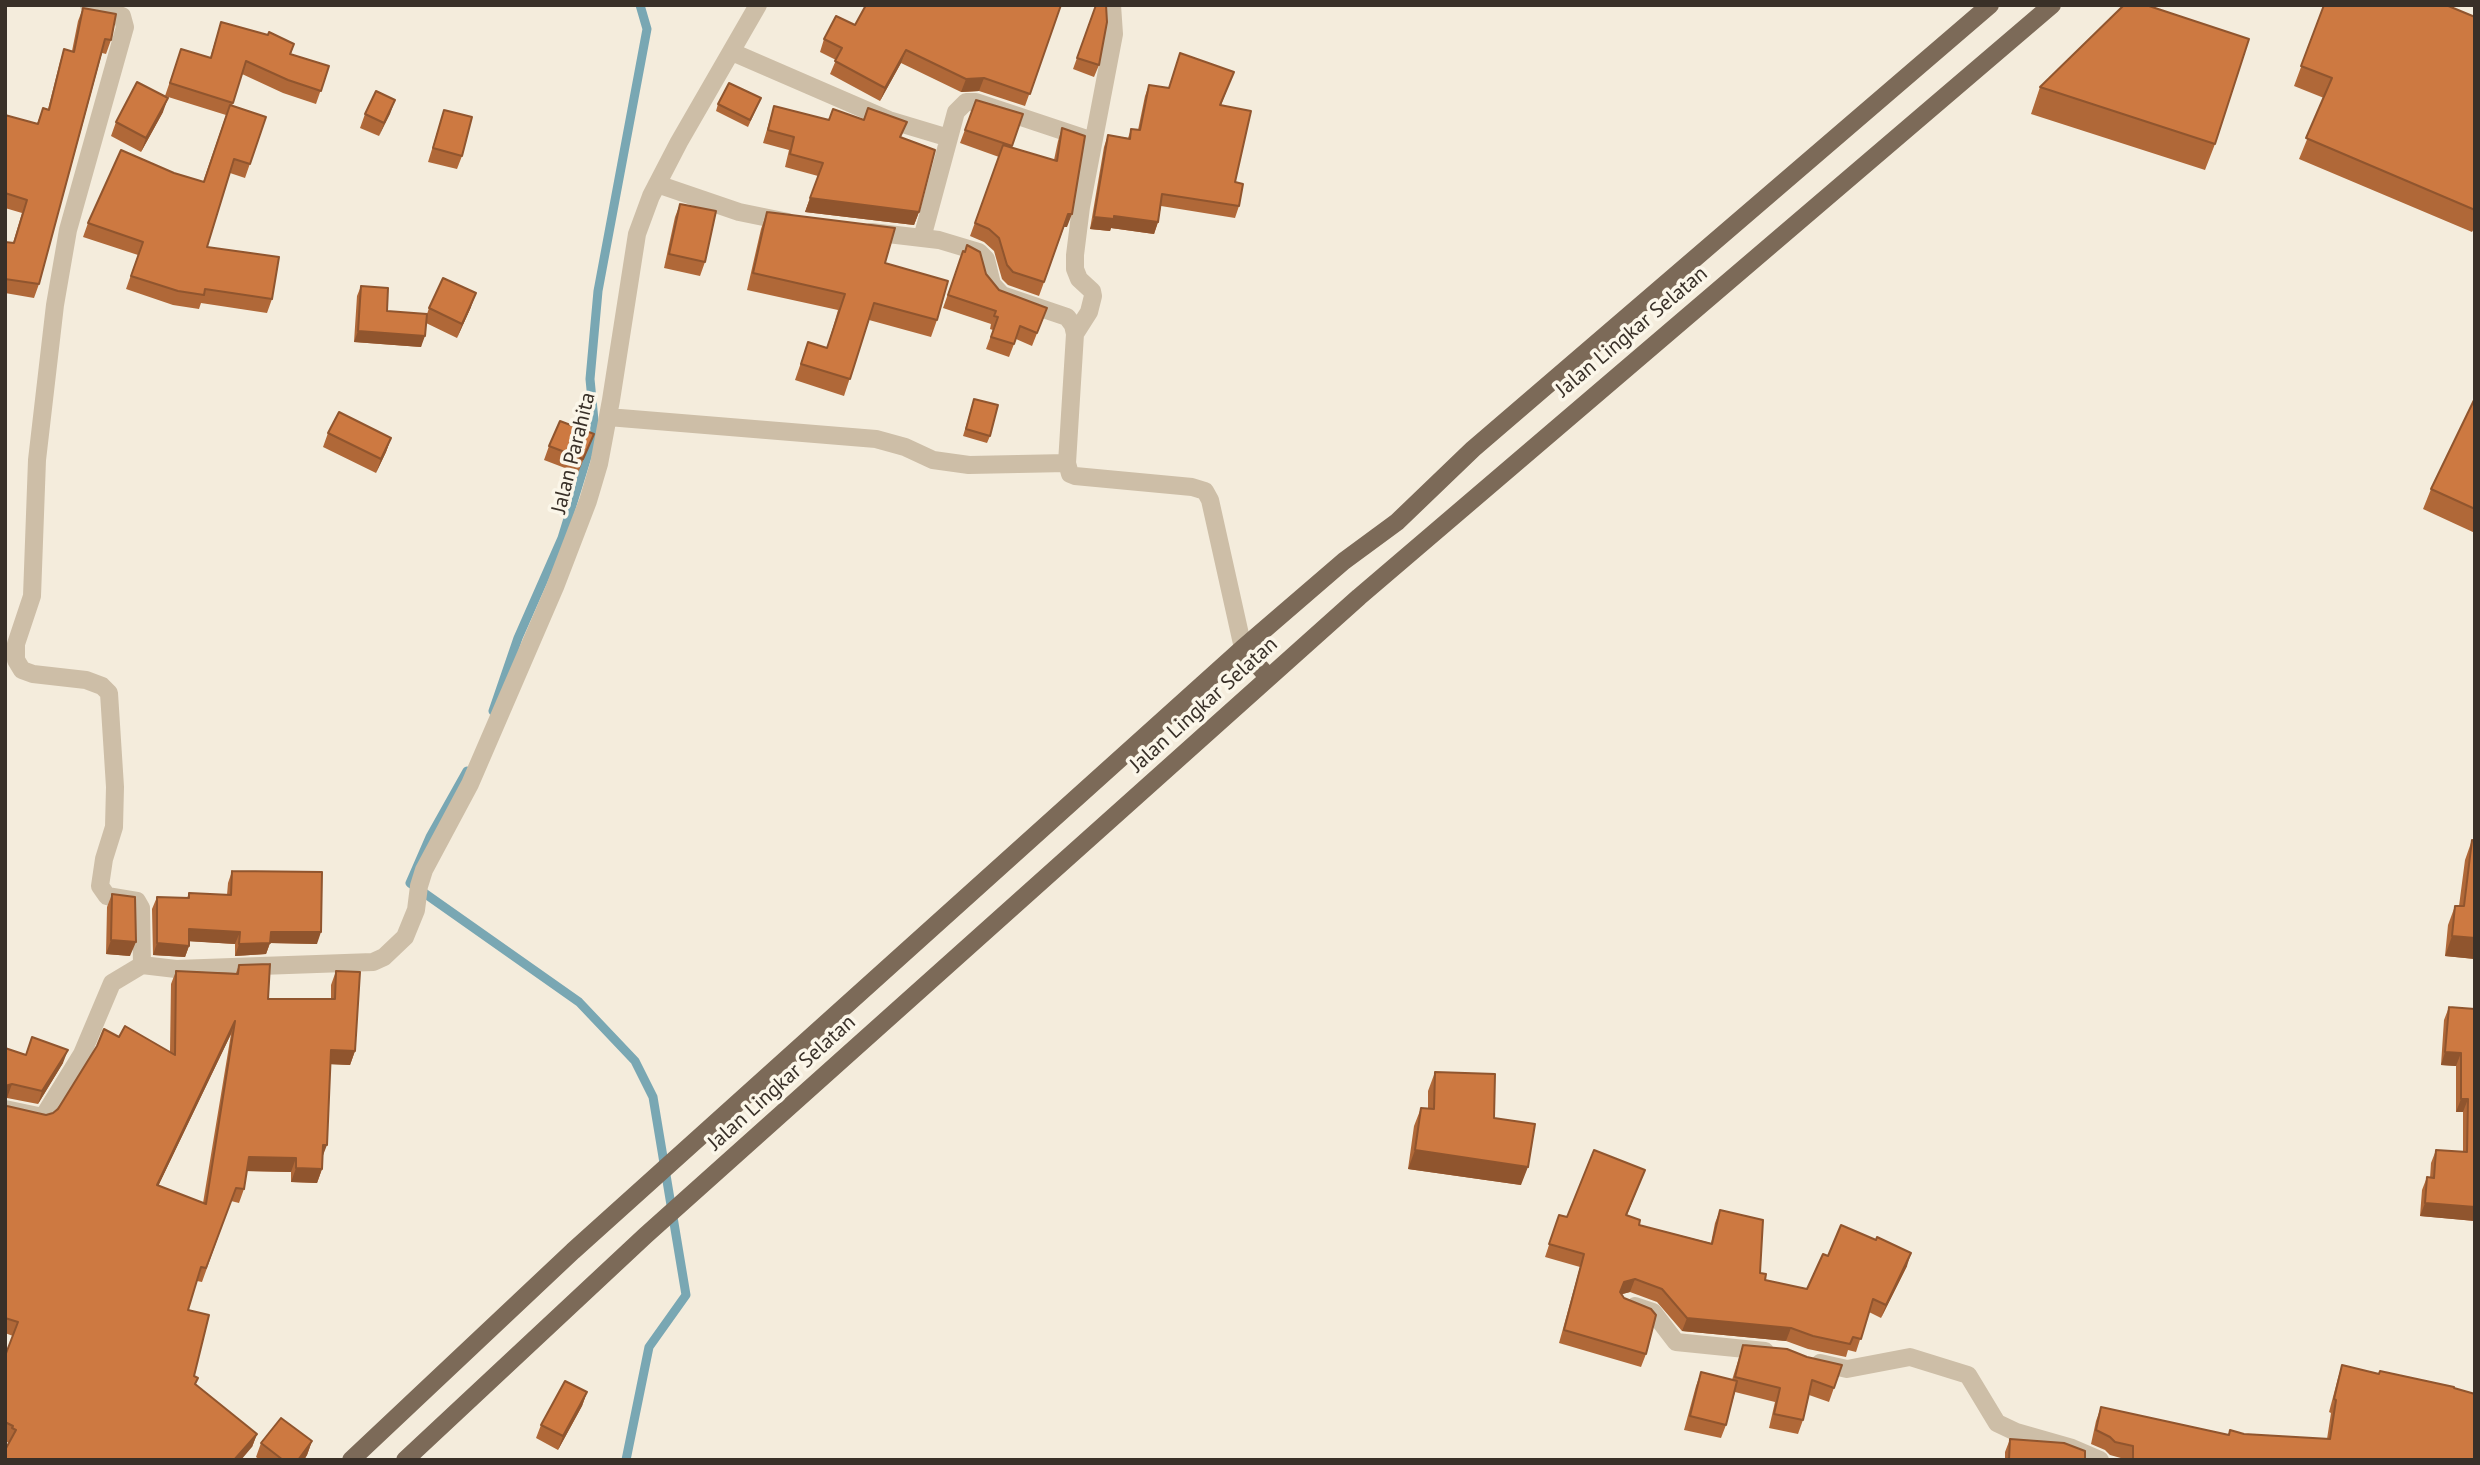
<!DOCTYPE html>
<style>
body{margin:0}
#map{position:relative;width:2480px;height:1465px;overflow:hidden;background:#f4ecdc;font-family:"PT Sans",sans-serif}
canvas{display:block}
.frame{position:absolute;inset:0;border:7px solid #393028;pointer-events:none}
</style>
<div id="map">
<canvas width="2480" height="1465"></canvas>
<div class="frame"></div>
</div>
<script>
const context = document.querySelector('canvas').getContext('2d');
context.lineJoin = 'round';
const shape = rows => new Path2D(rows.map(r => 'M' + r).join(''));
function stroke(path, color, width, dash) { context.strokeStyle = color; context.lineWidth = width; context.lineCap = dash ? 'butt' : 'round'; context.setLineDash(dash || []); context.stroke(path); }
function paint(path, color) { context.fillStyle = color; context.fill(path, 'evenodd'); }
function drawText(font, color, halo, rows, align = 'center') {
  context.font = font + ' "PT Sans",sans-serif'; context.lineWidth = 7; context.setLineDash([]); context.textBaseline = 'middle'; context.strokeStyle = halo; context.fillStyle = color; for (const [text, x, y, turn = 0] of rows) {
    context.save(); context.translate(x, y); context.rotate((+turn || 0) * Math.PI / 180); context.textAlign = isNaN(turn) ? turn : align; if (halo) context.strokeText(text, 0, 0); context.fillText(text, 0, 0); context.restore();
  }
}
stroke(shape([
 [493,711,518,638,562,538,595,431,590,379,598,291,647,29,640,5],
 [467,771,430,837,410,883,579,1002,635,1061,653,1097,686,1295,649,1347,626,1460]
]), '#79a7b3', 9);
stroke(shape([
 [89,5,122,16,125,27,68,230,55,305,37,460,32,596,16,644,16,660,22,670,33,674,86,680,102,686,109,693,115,787,114,827,104,859,100,886,107,896,137,901,141,908,142,965],
 [732,52,889,120,949,138,956,112,966,102,976,102,1093,141],
 [657,184,739,212,788,222],
 [871,232,939,240,979,252,986,259,992,284,1002,295,1067,317,1073,325,1075,334,1067,463,1070,474,1075,476,1192,487,1205,491,1210,500,1243,648],
 [922,238,949,138],
 [1075,334,1089,312,1093,296,1092,291,1079,279,1075,269,1075,255,1081,207,1114,34,1112,5],
 [608,417,876,439,905,447,933,460,969,465,1067,463],
 [5,1109,43,1117,82,1054,112,983,142,965,176,969,373,962,384,957,405,937,416,910,419,886,424,870,470,784,555,587,588,501,599,464,611,400,637,234,651,196,679,142,758,5],
 [1635,1306,1653,1312,1676,1342,1765,1351],
 [1820,1363,1847,1369,1910,1357,1968,1375,1997,1423,2016,1432,2072,1448,2100,1460]
]), '#cdbea7', 18);
stroke(shape([
 [1243,648,1268,677],
 [351,1460,573,1251,1243,648,1344,561,1397,522,1473,449,1990,5],
 [405,1460,646,1235,1359,597,2052,5]
]), '#7c6a58', 18);
paint(shape([
 [1061,5,1025,106,979,91,961,92,901,63,880,101,830,74,836,60,820,52,824,39,855,25],
 [1096,5,1099,65,1094,77,1073,69],
 [2324,5,2475,17,2475,227,2472,232,2299,159,2324,98,2294,86],
 [83,8,111,40,106,54,102,53,39,284,34,298,5,293,5,242,13,243,22,213,5,208,5,115,37,124,43,108,48,109,60,62,64,49,72,51,78,21],
 [221,22,294,44,291,54,329,66,316,104,283,93,242,74,232,106,266,117,245,178,230,173,207,247,272,299,267,313,201,303,199,309,173,305,126,289,138,255,83,237,88,223,174,173,203,182,226,115,165,96,181,49,210,58],
 [1229,84,1221,105,1239,206,1235,218,1161,206,1158,222,1154,234,1111,228,1110,231,1090,229,1104,147,1108,135,1128,138,1131,129,1138,130,1145,96,1149,85,1168,88],
 [2040,87,2215,144,2205,170,2031,114],
 [395,100,379,136,360,128,365,114],
 [976,100,1023,114,1011,147,1054,160,1058,141,1062,128,1067,227,1064,227,1039,296,1008,285,1002,279,994,251,984,242,970,236,999,157,960,143],
 [718,104,758,105,748,127,716,111],
 [774,106,829,120,863,120,868,108,901,137,919,212,914,225,805,212,818,176,785,167,789,150,763,143],
 [444,110,462,156,457,169,428,162],
 [163,112,141,152,111,136,116,122],
 [680,204,705,262,700,276,664,268,675,217],
 [767,212,885,263,937,320,931,337,869,320,844,396,795,380,808,342,827,348,838,310,747,290,761,229],
 [963,251,986,274,999,290,1047,308,1032,346,1016,339,1009,357,986,349,993,330,990,329,991,324,943,308],
 [361,286,387,311,427,314,429,308,471,307,457,338,426,323,421,347,354,342,357,296],
 [2475,398,2475,533,2423,509,2431,489],
 [974,399,990,436,987,443,963,436],
 [328,433,391,438,386,452,376,473,323,447],
 [594,434,578,473,544,460,549,446],
 [2472,840,2475,841,2475,959,2445,956,2448,925,2455,906,2459,906,2465,860],
 [232,871,317,944,270,943,266,954,235,956,235,944,189,941,189,946,185,957,153,955,152,909,157,897,187,898,189,893,227,895,228,883],
 [112,894,130,956,106,954,107,907],
 [239,965,268,999,331,999,331,985,336,971,355,1051,350,1065,330,1064,322,1169,317,1183,291,1182,291,1172,247,1171,244,1189,239,1203,231,1201,202,1282,197,1281,188,1310,194,1376,198,1378,195,1385,257,1434,252,1447,9,1443,7,1442,7,1439,5,1438,5,1356,13,1336,5,1333,5,1105,7,1106,46,1115,53,1113,119,1037,170,1052,171,984,176,971,236,973],
 [231,1034,203,1203,158,1186],
 [2449,1007,2475,1009,2475,1221,2420,1216,2422,1190,2427,1177,2430,1178,2431,1163,2436,1150,2463,1152,2463,1112,2456,1112,2456,1066,2441,1065,2444,1020],
 [5,1048,26,1055,63,1063,38,1104,7,1098],
 [1435,1072,1494,1118,1521,1185,1408,1169,1414,1126,1421,1108,1428,1109,1428,1091],
 [1645,1170,1627,1215,1639,1225,1711,1243,1715,1223,1720,1210,1765,1280,1807,1289,1828,1256,1907,1266,1881,1318,1869,1312,1856,1352,1848,1350,1846,1357,1808,1349,1786,1341,1682,1331,1657,1302,1630,1292,1622,1294,1646,1354,1641,1367,1559,1343,1580,1267,1545,1257,1559,1215,1567,1217],
 [1743,1345,1842,1365,1829,1402,1809,1395,1803,1420,1798,1434,1769,1428,1775,1402,1735,1392,1726,1425,1721,1438,1684,1430,1696,1386,1701,1372,1732,1380],
 [2342,1365,2379,1374,2454,1388,2475,1460,2128,1460,2110,1455,2105,1450,2091,1444,2096,1421,2101,1407,2228,1435,2244,1434,2327,1439,2331,1413,2329,1412,2338,1378],
 [587,1392,582,1406,558,1450,536,1438,541,1425],
 [2010,1439,2085,1460,2005,1460,2005,1452],
 [312,1441,307,1455,304,1460,260,1460,256,1457,261,1443]
]), '#b06838');
paint(shape([
 [906,50,901,63,880,101,885,88],
 [984,78,979,91,961,92,966,79],
 [168,98,163,112,141,152,146,138],
 [395,100,390,114,379,136,384,123],
 [810,198,919,212,914,225,805,212],
 [1068,214,1072,214,1067,227,1063,227],
 [1114,216,1158,222,1154,234,1111,228,1110,231,1090,229,1094,217],
 [476,293,471,307,457,338,462,324],
 [358,331,425,336,421,347,354,342],
 [391,438,386,452,376,473,381,459],
 [189,929,240,932,235,944,185,941],
 [271,932,321,932,317,944,270,943,266,954,235,956,239,944],
 [2452,936,2475,938,2475,959,2445,956],
 [111,940,136,942,130,956,106,954],
 [157,943,189,946,185,957,153,955],
 [235,1021,231,1034,152,1199,157,1185],
 [68,1050,63,1063,38,1104,42,1091],
 [331,1050,355,1051,350,1065,326,1064],
 [2445,1052,2461,1053,2456,1066,2441,1065],
 [12,1084,7,1098,5,1098,5,1086],
 [2461,1099,2468,1099,2463,1112,2456,1112],
 [323,1145,327,1145,322,1158],
 [1415,1150,1528,1167,1521,1185,1408,1169],
 [249,1157,296,1158,291,1172,244,1171],
 [296,1168,322,1169,317,1183,291,1182],
 [2425,1203,2475,1207,2475,1221,2420,1216],
 [1911,1253,1907,1266,1881,1318,1886,1305],
 [1635,1279,1630,1292,1619,1295,1624,1282],
 [1687,1318,1791,1328,1786,1341,1682,1331],
 [587,1392,582,1406,558,1450,563,1436],
 [257,1434,252,1447,241,1460,234,1460],
 [312,1441,307,1455,304,1460,298,1460]
]), '#90552e');
const building = shape([
 [866,5,1061,5,1030,94,984,78,966,79,906,50,885,88,835,61,842,48,824,39,836,16,855,25,866,5],
 [1096,5,1106,5,1107,22,1099,65,1077,58,1096,5],
 [2124,5,2146,5,2249,39,2215,144,2040,87,2124,5],
 [2324,5,2446,5,2475,17,2475,210,2306,138,2332,78,2301,66,2324,5],
 [83,8,116,14,111,40,105,39,39,284,5,279,5,242,14,243,27,200,5,193,5,115,38,124,43,108,49,110,64,49,74,52,83,8],
 [221,22,268,35,269,32,294,44,290,54,329,66,321,91,288,80,246,61,233,103,170,83,181,49,211,58,221,22],
 [1180,53,1234,72,1220,105,1251,111,1235,182,1243,184,1239,206,1162,194,1158,222,1114,216,1114,219,1094,217,1108,135,1130,139,1131,129,1140,130,1149,85,1169,88,1180,53],
 [137,82,168,98,146,138,116,122,137,82],
 [729,83,761,98,750,120,718,104,729,83],
 [376,91,395,100,384,123,365,114,376,91],
 [976,100,1023,114,1012,146,965,130,976,100],
 [230,105,266,117,250,164,234,159,207,247,279,257,272,299,205,289,204,295,178,291,131,276,143,242,88,223,121,150,174,173,204,182,230,105],
 [774,106,829,120,833,109,864,120,868,108,907,122,900,137,935,150,919,212,810,198,823,163,790,154,794,137,768,130,774,106],
 [444,110,472,117,462,156,433,148,444,110],
 [1062,128,1085,136,1072,214,1068,214,1044,282,1013,272,1007,265,999,238,989,229,975,223,1003,145,1057,161,1062,128],
 [680,204,716,211,705,262,669,254,680,204],
 [767,212,895,228,885,263,948,281,937,320,874,303,850,379,801,364,808,342,827,348,845,294,753,273,767,212],
 [967,245,980,252,986,274,999,290,1047,308,1037,333,1020,326,1014,344,991,337,998,317,994,316,996,311,948,295,963,251,965,252,967,245],
 [443,278,476,293,462,324,429,308,443,278],
 [361,286,388,288,387,311,427,314,425,336,358,331,361,286],
 [2475,398,2475,509,2431,489,2475,398],
 [974,399,998,405,990,436,966,429,974,399],
 [339,412,391,438,381,459,328,433,339,412],
 [560,421,594,434,583,459,549,446,560,421],
 [2472,840,2475,841,2475,938,2452,936,2455,906,2464,906,2472,840],
 [232,871,322,872,321,932,271,932,270,943,239,944,240,932,189,929,189,946,157,943,157,897,189,898,189,893,231,895,232,871],
 [112,894,135,897,136,942,111,940,112,894],
 [270,964,268,999,335,999,336,971,360,972,355,1051,331,1050,327,1145,323,1145,322,1169,296,1168,296,1158,249,1157,244,1189,236,1188,206,1268,201,1267,188,1310,209,1315,194,1376,198,1378,195,1384,257,1434,234,1460,5,1460,5,1450,16,1430,12,1428,13,1426,5,1422,5,1356,18,1322,5,1318,5,1105,7,1106,46,1115,53,1113,58,1109,97,1046,104,1029,119,1037,125,1026,175,1055,176,971,238,974,239,965,270,964],
 [235,1021,206,1204,157,1185,235,1021],
 [2449,1007,2475,1009,2475,1207,2425,1203,2427,1177,2434,1178,2436,1150,2467,1152,2468,1099,2461,1099,2461,1053,2445,1052,2449,1007],
 [32,1037,68,1050,42,1091,12,1084,5,1086,5,1048,26,1055,32,1037],
 [1435,1072,1495,1074,1494,1118,1535,1124,1528,1167,1415,1150,1421,1108,1434,1109,1435,1072],
 [1594,1150,1645,1170,1626,1215,1640,1220,1639,1225,1712,1244,1720,1210,1763,1220,1760,1273,1766,1274,1765,1280,1807,1289,1823,1254,1828,1256,1841,1225,1876,1240,1877,1237,1911,1253,1886,1305,1873,1299,1861,1339,1853,1337,1850,1344,1813,1336,1791,1328,1687,1318,1662,1289,1635,1279,1624,1282,1620,1292,1624,1298,1651,1309,1656,1315,1646,1354,1564,1330,1584,1254,1549,1244,1559,1215,1567,1217,1594,1150],
 [1743,1345,1787,1349,1807,1357,1842,1365,1834,1388,1812,1380,1803,1420,1774,1414,1780,1388,1735,1377,1743,1345],
 [2342,1365,2379,1374,2380,1371,2454,1387,2454,1388,2475,1394,2475,1460,2133,1460,2133,1446,2115,1442,2110,1437,2096,1430,2101,1407,2229,1435,2230,1430,2244,1434,2330,1439,2336,1400,2334,1399,2342,1365],
 [1701,1372,1737,1381,1726,1425,1690,1416,1701,1372],
 [565,1381,587,1392,563,1436,541,1425,565,1381],
 [281,1418,312,1441,298,1460,283,1460,261,1443,281,1418],
 [2010,1439,2064,1443,2085,1451,2085,1460,2009,1460,2010,1439]
]);
paint(building, '#cd7941');
stroke(building, '#90552e', 2);
drawText('21px', '#393028', '#fbf6e9', [
 ["Jalan Lingkar Selatan",1632,332,-40],
 ["Jalan Parahita",574,453,-76],
 ["Jalan Lingkar Selatan",1204,705,-42],
 ["Jalan Lingkar Selatan",782,1083,-42]
]);
</script>
